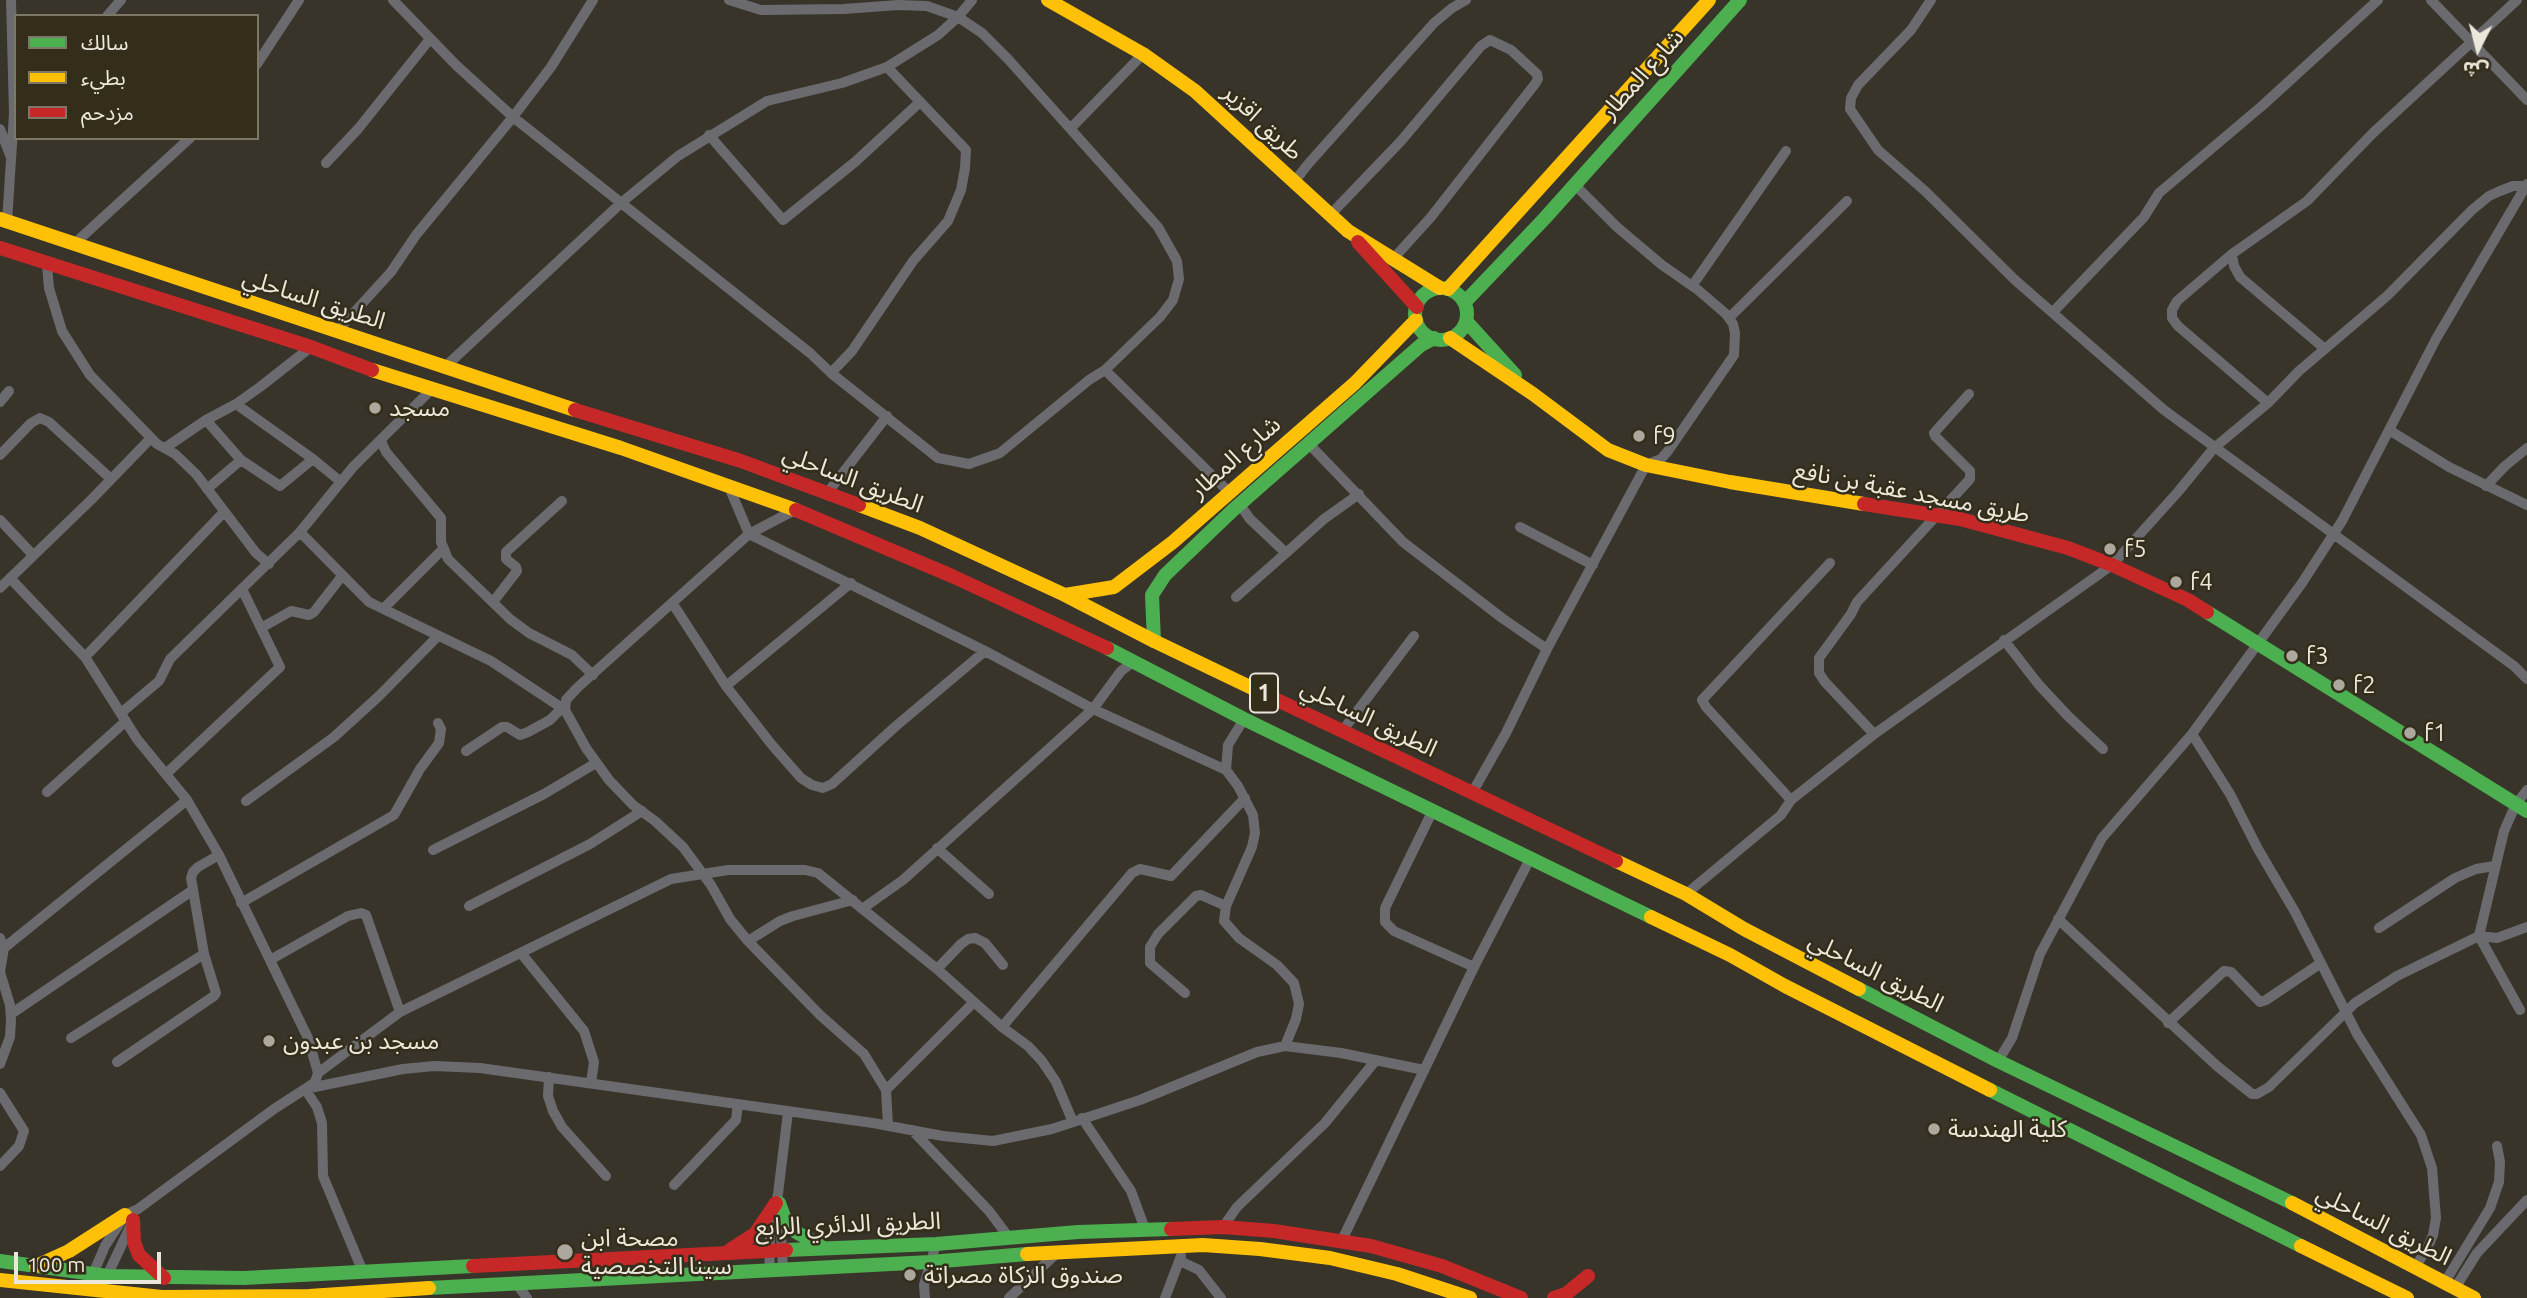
<!DOCTYPE html>
<meta charset="utf-8">
<style>
body{margin:0}
#map{position:relative;width:2527px;height:1298px;overflow:hidden;background:#38342a;font-family:Ubuntu,"Noto Sans Arabic",sans-serif}
canvas{display:block}
.legend{position:absolute;left:14px;top:14px;width:245px;height:126px;box-sizing:border-box;background:#332d1a;border:2px solid #7d7767;margin:0;padding:9px 12px;list-style:none;font-size:21px;color:#ebe7db}
.legend li{display:flex;align-items:center;gap:14px;height:35px}
.legend b{width:35px;border:2px solid #7d7767}
.north{position:absolute;left:2443px;top:14px;width:70px;height:70px;-webkit-text-stroke:5px #332d1a;paint-order:stroke;rotate:186deg;font-size:19px;font-weight:700;line-height:28px;text-align:center;color:#ebe7db}
.north::after{content:'';display:block;margin:auto;width:24px;height:32px;background:#ebe7db;clip-path:polygon(50% 0,100% 100%,50% 72%,0 100%)}
.scale{position:absolute;left:14px;top:1252px;width:147px;height:32px;box-sizing:border-box;border:4px solid #ebe7db;border-top:0;padding-left:9px;font-size:21px;line-height:24px;white-space:nowrap;color:#ebe7db;-webkit-text-stroke:5px #332d1a;paint-order:stroke}
</style>
<div id="map">
<canvas width="2527" height="1298"></canvas>
<ul class="legend">
<li><b style="height:9px;background:#4caf50"></b>سالك</li>
<li><b style="height:9px;background:#ffc107"></b>بطيء</li>
<li><b style="height:9px;background:#c62828"></b>مزدحم</li>
</ul>
<div class="north">ش</div>
<div class="scale">100 m</div>
</div>
<script>
const context = document.querySelector('canvas').getContext('2d');
context.lineJoin = 'round';
const shape = rows => new Path2D(rows.map(r => 'M' + r).join(''));
function stroke(path, color, width, dash) { context.strokeStyle = color; context.lineWidth = width; context.lineCap = dash ? 'butt' : 'round'; context.setLineDash(dash || []); context.stroke(path); }
function drawText(font, color, halo, rows, align = 'center') {
  context.font = font + ' Ubuntu,"Noto Sans Arabic",sans-serif'; context.lineWidth = 5; context.setLineDash([]); context.textBaseline = 'middle'; context.strokeStyle = halo; context.fillStyle = color; for (const [text, x, y, turn = 0] of rows) {
    context.save(); context.translate(x, y); context.rotate((+turn || 0) * Math.PI / 180); context.textAlign = isNaN(turn) ? turn : align; if (halo) context.strokeText(text, 0, 0); context.fillText(text, 0, 0); context.restore();
  }
}
stroke(shape([
 [393,0,456,65,513,117,810,353,831,373,938,458,969,464,1000,453,1089,380,1105,370,1160,317,1173,300,1179,279,1177,261,1158,227,1008,59,982,33,958,17,927,6,898,5,844,9,761,10,729,0],
 [1931,0,1911,30,1858,85,1851,98,1850,109,1878,150,1925,191,2015,280,2164,410,2514,666,2527,679],
 [2431,0,2527,100],
 [107,16,121,0],
 [257,64,299,0],
 [1071,128,1143,54],
 [0,129,10,155],
 [709,135,783,220,855,162,920,102],
 [326,163,358,129,430,39],
 [1294,182,1309,163,1434,23,1452,8,1466,0],
 [1331,214,1401,141,1481,46,1490,40,1511,50,1537,74,1538,79,1535,84,1431,217,1393,259],
 [7,222,14,113,11,0],
 [73,245,190,138],
 [2232,254,2234,266,2240,277,2325,349],
 [47,265,49,288,62,331,90,375,157,444,175,454,196,474,256,553,269,564],
 [1692,286,1786,151],
 [2053,312,2144,217,2159,193,2263,105,2378,0],
 [1729,318,1847,201],
 [338,330,391,272,416,235,513,117,551,67,593,0],
 [446,366,621,203,678,156,767,101,842,83,887,67,938,35,958,17,972,0],
 [1105,370,1229,492],
 [831,373,852,351,913,261,948,221,961,190,965,168,966,150,887,67],
 [0,402,9,391],
 [2268,403,2178,326,2172,318,2172,310,2177,301,2232,254,2307,201,2373,133,2517,0],
 [236,404,313,459,341,482],
 [206,420,241,460,280,486,313,459],
 [2389,430,2449,467,2527,505],
 [381,441,386,452,441,518,441,542,448,559,510,619,529,633,572,655,593,675],
 [1309,444,1403,542,1502,618,1547,649],
 [165,448,206,420,236,404,260,387,311,347],
 [0,455,31,423,40,418,49,422,111,479],
 [2486,486,2505,466,2527,448],
 [729,487,749,534,985,651,1093,709,1226,770],
 [207,489,241,460],
 [828,492,887,416],
 [1240,505,1250,519,1286,553,1324,519,1359,494],
 [0,520,33,555],
 [1520,527,1593,565],
 [300,532,369,602,491,661,565,710,586,748,609,780,633,805,655,821,683,847,711,885,730,919,748,941,820,1015,864,1054,886,1090,888,1125],
 [10,578,85,657,137,739,187,800,219,855,284,989,308,1038,318,1073],
 [0,588,92,499,151,438],
 [1236,597,1286,553],
 [493,602,517,571,516,567,506,559,506,552,562,501],
 [673,604,726,686,772,745,801,778,812,785,823,788,832,784,896,726,985,651],
 [383,609,443,549],
 [261,628,291,611,309,615,314,612,342,576],
 [2004,640,2039,685,2068,716,2103,749],
 [85,657,224,512],
 [726,686,851,583],
 [565,710,566,700,577,688,749,534,793,511],
 [121,713,159,681,170,659,300,532,353,467,433,388],
 [1244,719,1228,745,1226,770,1238,786,1253,815,1255,833,1252,847,1226,906,1224,921,1239,938,1277,965,1294,983,1299,1004,1296,1019,1285,1046],
 [1343,730,1414,636],
 [1874,734,1825,682,1819,673,1819,658,1851,614,1857,602,1970,479,1970,471,1935,436,1934,433,1969,394],
 [2192,734,2230,794,2258,849,2295,912,2357,1034,2421,1135,2432,1168,2436,1218,2433,1235,2427,1249,2415,1267],
 [466,751,502,727,507,727,520,735,528,732,550,720,562,708],
 [167,773,280,667,242,589],
 [47,792,126,721],
 [1472,793,1506,733,1547,649,1646,465,1661,459,1668,451,1734,355,1735,333,1733,324,1726,314,1698,290,1662,265,1617,227,1574,184],
 [1791,800,1706,707,1702,700,1830,563],
 [246,801,334,737,379,696,438,636],
 [1433,810,1385,908,1385,922,1394,931,1474,967],
 [937,848,989,894],
 [433,850,544,794,596,763],
 [1686,894,1781,815,1791,800,1873,735,2112,565,2177,493,2214,448,2268,403,2299,371,2387,296,2472,210,2489,196,2500,191,2513,186,2525,186],
 [241,903,394,815,420,769,439,743,441,729,438,723],
 [469,906,590,844,642,811],
 [862,909,903,880,1021,774,1093,709,1121,671,1135,661],
 [2058,919,2217,1066,2252,1094,2257,1094,2269,1087,2355,1003,2397,976,2479,936,2504,831,2516,804,2527,790],
 [2379,928,2455,878,2476,869,2494,866],
 [2479,936,2520,1010],
 [2479,936,2497,938,2527,927],
 [0,938,4,948,0,972,10,1005,11,1021,10,1037,0,1064],
 [748,941,780,921,793,916,853,900],
 [4,948,187,800],
 [521,953,584,1031,594,1062,591,1083],
 [270,960,348,916,361,913,366,915,400,1012],
 [937,969,961,944,968,939,975,938,985,943,1003,965],
 [1185,993,1150,963,1150,947,1158,934,1196,896,1201,895,1226,906],
 [11,1014,193,890],
 [2168,1023,2224,971,2231,972,2260,1002,2266,1000,2321,963],
 [1002,1027,1132,873,1140,869,1171,876,1245,798],
 [71,1038,204,954],
 [1998,1061,2012,1038,2040,954,2102,838,2192,734,2302,583,2342,521,2436,339,2527,184],
 [117,1062,214,996,216,993,204,954,191,878,193,872,198,867,219,855],
 [549,1077,548,1096,553,1111,562,1127,606,1176],
 [886,1090,973,1003],
 [0,1093,24,1131,19,1146,0,1166],
 [1082,1118,1131,1191,1145,1229],
 [912,1130,989,1211,1010,1239],
 [674,1185,736,1120,738,1104],
 [780,1216,783,1268],
 [1223,1227,1237,1207,1325,1123,1376,1060],
 [1342,1240,1474,967,1530,859],
 [1180,1261,1199,1270,1221,1298],
 [770,1270,769,1250,771,1227,778,1194,788,1112],
 [363,1272,323,1176,322,1123,317,1107,305,1089,315,1082,318,1073,400,1012,671,879,728,870,805,870,818,873,937,969,1002,1027,1028,1046,1042,1061,1056,1082,1073,1122],
 [93,1274,105,1246,125,1215,138,1209,274,1109,305,1089,403,1069,434,1066,480,1068,873,1123,943,1136,993,1141,1052,1129,1140,1100,1257,1052,1285,1046,1341,1053,1424,1070],
 [107,1276,131,1225],
 [2445,1282,2490,1208,2499,1182,2500,1162,2497,1146],
 [516,1283,527,1298],
 [2455,1288,2477,1253,2527,1200],
 [925,1298,924,1285,936,1244],
 [1009,1298,1059,1251],
 [1165,1298,1181,1256]
]), '#6b6b6f', 10);
stroke(shape([
 '1415 314a26 26 0 1 1 52 0a26 26 0 1 1-52 0Z',
 [1465,302,1545,218,1740,0],
 [1466,321,1515,375],
 [2207,612,2527,811],
 [1154,641,1152,595,1165,575,1233,510,1421,345,1434,338],
 [1107,648,1244,719,1651,917],
 [1859,989,1998,1061,2292,1203],
 [1990,1090,2301,1246],
 [779,1203,786,1222,796,1232,821,1246],
 [786,1250,936,1244,1078,1232,1171,1229],
 [0,1261,107,1276,244,1278,473,1266],
 [429,1288,930,1262,1027,1254]
]), '#4caf50', 14);
stroke(shape([
 [1048,0,1143,54,1195,91,1348,231,1440,288],
 [0,219,575,410],
 [1448,289,1709,0],
 [1450,338,1533,394,1608,450,1646,465,1730,482,1864,504],
 [372,370,621,448,796,510],
 [859,505,920,528,1065,595,1154,641,1275,699],
 [1065,595,1114,587,1173,542,1355,383,1416,320],
 [1616,861,1686,894,1744,929,1859,989],
 [1651,917,1730,955,1785,986,1990,1090],
 [2292,1203,2474,1298],
 [2301,1246,2407,1298],
 [1027,1254,1203,1245,1260,1249,1330,1258,1397,1274,1470,1298],
 [36,1266,69,1251,125,1215],
 [0,1280,162,1297,309,1296,429,1288]
]), '#ffc107', 14);
stroke(shape([
 [1358,242,1417,307],
 [0,248,311,347,372,370],
 [575,410,741,461,859,505],
 [1864,504,1960,519,2068,548,2112,565,2188,600,2207,612],
 [796,510,952,576,1107,648],
 [1275,699,1616,861],
 [133,1220,134,1242,139,1255,164,1278],
 [1171,1229,1223,1227,1274,1231,1371,1246,1442,1266,1521,1298],
 [730,1250,755,1234,776,1203],
 [473,1266,786,1250],
 [1554,1298,1566,1294,1588,1276]
]), '#c62828', 14);
for (const [x, y, r, color] of [
 [375,408,7,"#aca89d"],
 [1639,436,7,"#aca89d"],
 [2110,549,7,"#aca89d"],
 [2176,582,7,"#aca89d"],
 [2292,656,7,"#aca89d"],
 [2339,685,7,"#aca89d"],
 [2410,733,7,"#aca89d"],
 [269,1041,7,"#aca89d"],
 [1934,1129,7,"#aca89d"],
 [565,1252,9,"#aca89d"],
 [910,1275,7,"#aca89d"]
]) { const dot = new Path2D(); dot.arc(x, y, r, 0, 2 * Math.PI); context.fillStyle = color; context.fill(dot); stroke(dot, '#332d1a', 2.5); }
for (const [x, y, w] of [
 [1264,693,28]
]) { const box = new Path2D(); box.roundRect(x - w / 2, y - 19.5, w, 39, 5); context.fillStyle = '#332d1a'; context.fill(box); stroke(box, '#ebe7db', 2); }
drawText('bold 23px', '#ebe7db', null, [
 ["1",1264,693]
]);
drawText('24px', '#ebe7db', '#332d1a', [
 ["شارع المطار",1642,74,-48],
 ["طريق اقزير",1263,122,43],
 ["الطريق الساحلي",314,299,18],
 ["شارع المطار",1235,457,-41],
 ["الطريق الساحلي",853,479,21],
 ["طريق مسجد عقبة بن نافع",1912,492,11],
 ["الطريق الساحلي",1369,718,26],
 ["الطريق الساحلي",1876,972,27],
 ["الطريق الدائري الرابع",848,1224,-2],
 ["الطريق الساحلي",2384,1225,27]
]);
drawText('24px', '#ebe7db', '#332d1a', [
 ["مسجد",389,408],
 ["f9",1653,436],
 ["f5",2124,549],
 ["f4",2190,582],
 ["f3",2306,656],
 ["f2",2353,685],
 ["f1",2424,733],
 ["مسجد بن عبدون",283,1041],
 ["كلية الهندسة",1948,1129],
 ["مصحة ابن",581,1238],
 ["سينا التخصصية",581,1266],
 ["صندوق الزكاة مصراتة",924,1275]
], 'left');
</script>
